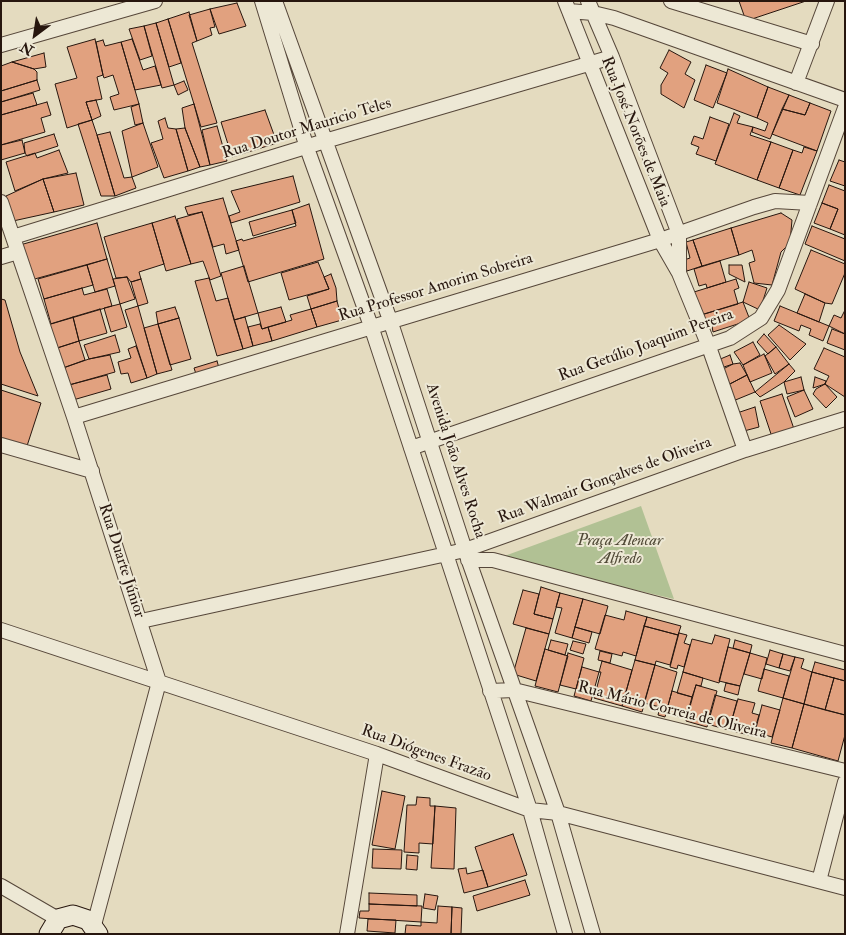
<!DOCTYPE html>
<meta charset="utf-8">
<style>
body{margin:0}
#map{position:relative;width:846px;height:935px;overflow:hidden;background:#e4dbbf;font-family:"IM FELL Double Pica",serif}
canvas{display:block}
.frame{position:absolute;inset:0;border:2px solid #27160e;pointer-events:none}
.north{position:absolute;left:10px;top:10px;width:50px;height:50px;-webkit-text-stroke:4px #ede8d5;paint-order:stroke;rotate:211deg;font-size:14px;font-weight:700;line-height:20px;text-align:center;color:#27160e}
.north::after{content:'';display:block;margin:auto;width:18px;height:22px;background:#27160e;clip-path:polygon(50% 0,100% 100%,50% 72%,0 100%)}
</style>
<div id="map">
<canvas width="846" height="935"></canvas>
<div class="frame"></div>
<div class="north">N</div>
</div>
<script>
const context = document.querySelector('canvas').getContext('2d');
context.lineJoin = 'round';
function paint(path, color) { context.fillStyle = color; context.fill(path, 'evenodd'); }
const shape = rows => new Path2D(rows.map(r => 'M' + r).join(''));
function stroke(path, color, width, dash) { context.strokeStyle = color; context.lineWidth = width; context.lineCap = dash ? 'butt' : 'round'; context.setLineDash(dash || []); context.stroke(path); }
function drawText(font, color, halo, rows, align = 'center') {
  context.font = font + ' "IM FELL Double Pica",serif'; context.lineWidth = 4; context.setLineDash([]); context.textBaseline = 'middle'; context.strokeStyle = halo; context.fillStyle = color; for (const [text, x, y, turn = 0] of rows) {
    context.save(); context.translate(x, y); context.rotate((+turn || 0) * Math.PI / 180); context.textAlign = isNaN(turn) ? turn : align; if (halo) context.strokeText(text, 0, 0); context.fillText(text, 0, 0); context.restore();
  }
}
paint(shape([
 [641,506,674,599,499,558]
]), '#b1c194');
const building = shape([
 [739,1,806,1,746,21,739,1],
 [237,3,246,26,219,34,210,9,237,3],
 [210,9,215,27,210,28,212,35,197,41,189,15,210,9],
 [189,12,197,41,192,43,217,123,201,127,168,19,189,12],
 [168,19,181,63,169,67,156,23,168,19],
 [156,23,174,85,162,88,144,26,156,23],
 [144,26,152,56,140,60,129,29,144,26],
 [95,39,103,75,97,77,102,99,86,102,92,120,67,128,55,84,77,78,67,47,95,39],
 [132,39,143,70,155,66,161,85,135,90,121,42,132,39],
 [103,40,105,46,121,42,139,104,114,110,110,97,119,94,113,75,104,78,103,75,96,42,103,40],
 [669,50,691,62,685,74,695,80,684,108,661,94,661,85,668,73,660,68,669,50],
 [44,53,46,67,34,69,12,62,44,53],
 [12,62,34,69,37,72,37,80,1,91,1,66,12,62],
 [706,65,727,73,713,108,694,100,706,65],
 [728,69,768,87,757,118,717,103,728,69],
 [37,80,40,90,1,102,1,91,37,80],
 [184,81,188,90,178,95,174,85,184,81],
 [768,87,789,95,770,139,752,132,753,127,765,131,768,123,757,118,768,87],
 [33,93,37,105,1,115,1,102,33,93],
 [789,95,810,103,805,115,782,109,789,95],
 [96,100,101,116,92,120,86,102,96,100],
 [47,102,51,115,41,118,45,132,1,145,1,115,47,102],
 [810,103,831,111,817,151,772,134,782,109,805,115,810,103],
 [139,104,143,123,135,125,131,107,139,104],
 [194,104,210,165,200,167,185,128,182,108,194,104],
 [265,110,277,143,232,157,221,122,265,110],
 [734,113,740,116,737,123,753,127,750,135,771,142,757,180,715,164,734,113],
 [710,117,729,124,716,161,696,154,699,147,691,144,694,136,703,139,710,117],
 [165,118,168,128,176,129,188,171,164,178,151,143,163,139,158,121,165,118],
 [92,120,97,135,115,196,101,196,78,124,92,120],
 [143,123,158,167,132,177,122,131,143,123],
 [217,126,227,161,210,165,202,130,217,126],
 [185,128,200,167,188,171,176,129,185,128],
 [110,132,124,178,132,177,136,188,115,196,97,135,110,132],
 [54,134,58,146,27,156,25,153,24,143,54,134],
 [22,140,25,153,1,160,1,145,22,140],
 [771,142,793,150,779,188,757,180,771,142],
 [804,147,817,151,800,195,779,188,793,150,802,153,804,147],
 [59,150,68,173,43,179,15,191,6,162,35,153,37,158,59,150],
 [839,160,845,162,845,186,830,181,839,160],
 [76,173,84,205,54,212,43,179,76,173],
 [293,176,300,202,231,223,229,216,240,212,231,191,293,176],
 [43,179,54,212,13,221,6,196,43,179],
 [829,185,845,191,845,235,830,229,838,209,822,203,829,185],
 [223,198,239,250,226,254,224,244,213,247,202,212,188,215,185,207,223,198],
 [822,203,838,209,830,229,814,223,822,203],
 [309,204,324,259,248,282,236,241,242,239,243,241,296,226,292,210,309,204],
 [292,210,296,223,253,236,249,222,292,210],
 [202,212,221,276,210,280,203,261,191,264,177,219,202,212],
 [781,213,792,220,790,243,781,252,772,285,754,283,749,263,755,261,752,250,739,255,731,228,781,213],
 [175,216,191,264,166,271,152,223,175,216],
 [97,223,107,259,31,280,20,245,97,223],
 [152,223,164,264,139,272,141,279,131,282,127,277,116,278,104,237,152,223],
 [812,226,845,239,845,261,805,244,812,226],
 [731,228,739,255,702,266,693,240,731,228],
 [693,240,702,266,687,271,684,260,690,258,686,242,693,240],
 [811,250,845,264,845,273,832,304,825,303,795,289,811,250],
 [107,259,115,286,95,292,87,265,107,259],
 [720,261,726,282,707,288,706,284,699,286,694,269,720,261],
 [318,262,329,289,289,300,281,273,318,262],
 [87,265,93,285,44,299,38,279,87,265],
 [729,265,742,265,745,282,729,274,729,265],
 [244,266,258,313,234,320,221,273,244,266],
 [331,274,336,288,337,301,311,309,307,296,329,289,324,277,331,274],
 [127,277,135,299,120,304,113,279,127,277],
 [209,278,216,301,228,298,243,349,217,356,195,281,209,278],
 [141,279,148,303,138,306,131,282,141,279],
 [736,279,739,288,734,290,738,304,701,315,694,292,736,279],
 [749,282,767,288,760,310,743,302,749,282],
 [82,288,84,295,107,289,112,306,51,324,44,299,82,288],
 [805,294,825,303,819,322,797,313,805,294],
 [1,299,5,300,20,352,38,396,1,384,1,299],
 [337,301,342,320,317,327,311,309,337,301],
 [743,302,750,320,713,332,712,326,705,328,701,315,743,302],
 [120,304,127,327,111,332,104,308,120,304],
 [138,306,157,374,147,378,125,310,138,306],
 [780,306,829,326,823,341,809,335,811,329,801,325,799,331,774,321,780,306],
 [175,307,179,318,158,324,156,312,175,307],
 [281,307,286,322,262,329,258,313,281,307],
 [100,309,107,333,79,341,73,317,100,309],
 [311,309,317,327,272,341,268,327,292,320,290,315,311,309],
 [845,310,845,334,829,326,834,315,841,318,845,310],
 [73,317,79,341,54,349,47,325,73,317],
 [245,317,253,346,243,349,234,320,245,317],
 [179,318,191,359,170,365,158,324,179,318],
 [158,324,172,370,157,374,144,328,158,324],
 [260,324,262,329,268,327,272,341,253,346,248,327,260,324],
 [779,325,806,344,790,360,768,335,779,325],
 [832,329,845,334,845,350,827,343,832,329],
 [764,334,776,347,768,354,757,342,764,334],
 [115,335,120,352,89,359,84,345,115,335],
 [79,341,85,360,63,368,54,349,79,341],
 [753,342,760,355,743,365,734,352,753,342],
 [136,346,147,378,131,383,128,373,121,374,118,362,131,358,128,349,136,346],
 [776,347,789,364,775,374,765,356,776,347],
 [824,348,845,357,845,397,825,384,829,376,814,369,824,348],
 [764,354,772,373,750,382,743,365,764,354],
 [110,355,115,372,69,385,63,368,89,359,110,355],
 [730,355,733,364,721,368,718,360,730,355],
 [217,361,219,368,196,374,194,368,217,361],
 [740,363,747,375,726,386,719,371,733,364,740,363],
 [789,364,795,371,784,382,760,397,755,392,789,364],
 [107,375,111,389,73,400,69,385,107,375],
 [747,375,755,392,733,401,726,386,747,375],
 [801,377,804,390,787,394,784,382,801,377],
 [815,377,826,381,825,384,813,388,815,377],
 [825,384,837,397,826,408,813,394,816,389,825,384],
 [1,390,41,403,26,449,1,441,1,390],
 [804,390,813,409,795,417,787,397,804,390],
 [782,394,794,429,772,437,760,401,782,394],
 [755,407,759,427,744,431,737,413,755,407],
 [541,587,560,593,553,619,534,614,541,587],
 [523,590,539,594,534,614,553,619,549,634,513,624,523,590],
 [560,593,583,599,572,638,555,633,562,608,556,607,560,593],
 [583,599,608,606,600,634,575,627,583,599],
 [626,611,647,617,636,656,623,652,622,656,595,649,605,615,624,620,626,611],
 [647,617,681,626,678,635,644,626,647,617],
 [644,626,678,635,670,665,656,661,655,665,635,660,644,626],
 [575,627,592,632,589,643,572,638,575,627],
 [526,628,549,634,536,681,513,674,526,628],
 [679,633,687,635,684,643,690,645,684,667,678,665,677,669,670,667,679,633],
 [715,635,730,639,719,683,683,672,692,639,712,644,715,635],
 [551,640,568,644,565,655,548,650,551,640],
 [735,640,752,645,750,653,733,648,735,640],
 [573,641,586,644,583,654,570,650,573,641],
 [728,647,750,653,740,686,719,681,728,647],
 [545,649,568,656,558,692,535,686,545,649],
 [770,650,783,654,779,668,766,664,770,650],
 [600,651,612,654,610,663,598,660,600,651],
 [568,653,584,658,576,689,560,685,568,653],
 [750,653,767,658,762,679,744,674,750,653],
 [783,654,795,657,790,671,779,668,783,654],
 [795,657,804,659,801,668,812,672,804,704,783,698,795,657],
 [635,660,655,665,642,712,622,706,635,660],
 [602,661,632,670,622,706,594,698,601,672,599,672,602,661],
 [815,662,845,670,845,681,812,672,815,662],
 [655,665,677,672,665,717,658,715,660,707,644,703,655,665],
 [582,667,599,672,591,701,574,696,582,667],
 [764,669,789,676,783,698,758,691,764,669],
 [683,672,703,678,701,686,696,685,692,697,677,693,683,672],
 [812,672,834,678,825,710,804,704,812,672],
 [834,678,845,681,845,715,825,710,834,678],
 [726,683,740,686,738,695,724,691,726,683],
 [696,685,717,691,707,727,686,721,696,685],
 [672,691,692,697,686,719,666,713,672,691],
 [715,695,737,701,729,730,707,724,715,695],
 [783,698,804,704,792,748,771,743,783,698],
 [738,699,755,703,752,713,759,715,753,736,729,730,738,699],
 [804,704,845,715,845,735,838,761,792,748,804,704],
 [762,705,780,710,772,737,755,732,762,705],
 [382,791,405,796,395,849,372,845,382,791],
 [417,797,430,798,430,806,435,806,433,844,419,843,419,853,404,852,407,805,416,805,417,797],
 [435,806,456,808,454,869,431,868,435,806],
 [513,834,527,875,488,887,475,847,513,834],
 [373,849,402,850,401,869,372,868,373,849],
 [407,855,418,856,417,870,406,869,407,855],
 [466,868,467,874,483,870,488,887,464,893,458,869,466,868],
 [525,880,530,895,477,911,473,896,525,880],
 [369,893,417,895,417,906,369,904,369,893],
 [425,894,438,896,435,910,423,908,425,894],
 [369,904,422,906,421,922,359,918,360,911,369,911,369,904],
 [438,906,452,907,451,934,405,934,406,925,421,926,421,922,437,923,438,906],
 [452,907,462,908,461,934,451,934,452,907],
 [368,919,396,920,395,933,367,931,368,919]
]);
paint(building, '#e1a17f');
stroke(building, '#27160e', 1);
const street = shape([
 [262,1,307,148,371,326,446,554,530,810,565,934],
 [275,1,390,320,465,550,558,813,593,934],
 [565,1,660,240,679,273,708,344,745,450],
 [588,1,612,57,679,234,679,272],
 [671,1,812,44],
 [569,11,593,13,614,18,845,100],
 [1,45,155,1],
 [796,83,827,1],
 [1,202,74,417,159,682,94,925],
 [13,237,325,141,612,57],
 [1,257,18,252],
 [74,417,660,240,754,207,775,201,810,203],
 [1,445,92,471],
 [411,448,730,338,761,318,778,290,845,108],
 [468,560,493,560,845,654],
 [141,621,465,550,745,450,845,419],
 [1,630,377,754,530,810,558,813,845,888],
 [490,691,514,690,845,771],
 [819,881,845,782],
 [1,886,58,919],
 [347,934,377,754]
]);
const secondary = shape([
 [49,934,58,919,73,915,88,920,98,934]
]);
stroke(street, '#56473a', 16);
stroke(secondary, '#27160e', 21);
stroke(street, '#ede8d5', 14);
stroke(secondary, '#ede8d5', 19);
drawText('16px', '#27160e', '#ede8d5', [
 ["Rua Doutor Mauricio Teles",307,129,-17],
 ["Rua José Norões de Maia",635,132,68],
 ["Rua Professor Amorim Sobreira",436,288,-17],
 ["Rua Getúlio Joaquim Pereira",646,346,-20],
 ["Avenida João Alves Rocha",455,461,72],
 ["Rua Walmair Gonçalves de Oliveira",605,481,-20],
 ["Rua Duarte Júnior",121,561,72],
 ["Rua Mário Correia de Oliveira",672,711,14],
 ["Rua Diógenes Frazão",426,754,20]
]);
drawText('italic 16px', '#504936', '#ede8d5', [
 ["Praça Alencar",620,542],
 ["Alfredo",620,560]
]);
</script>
